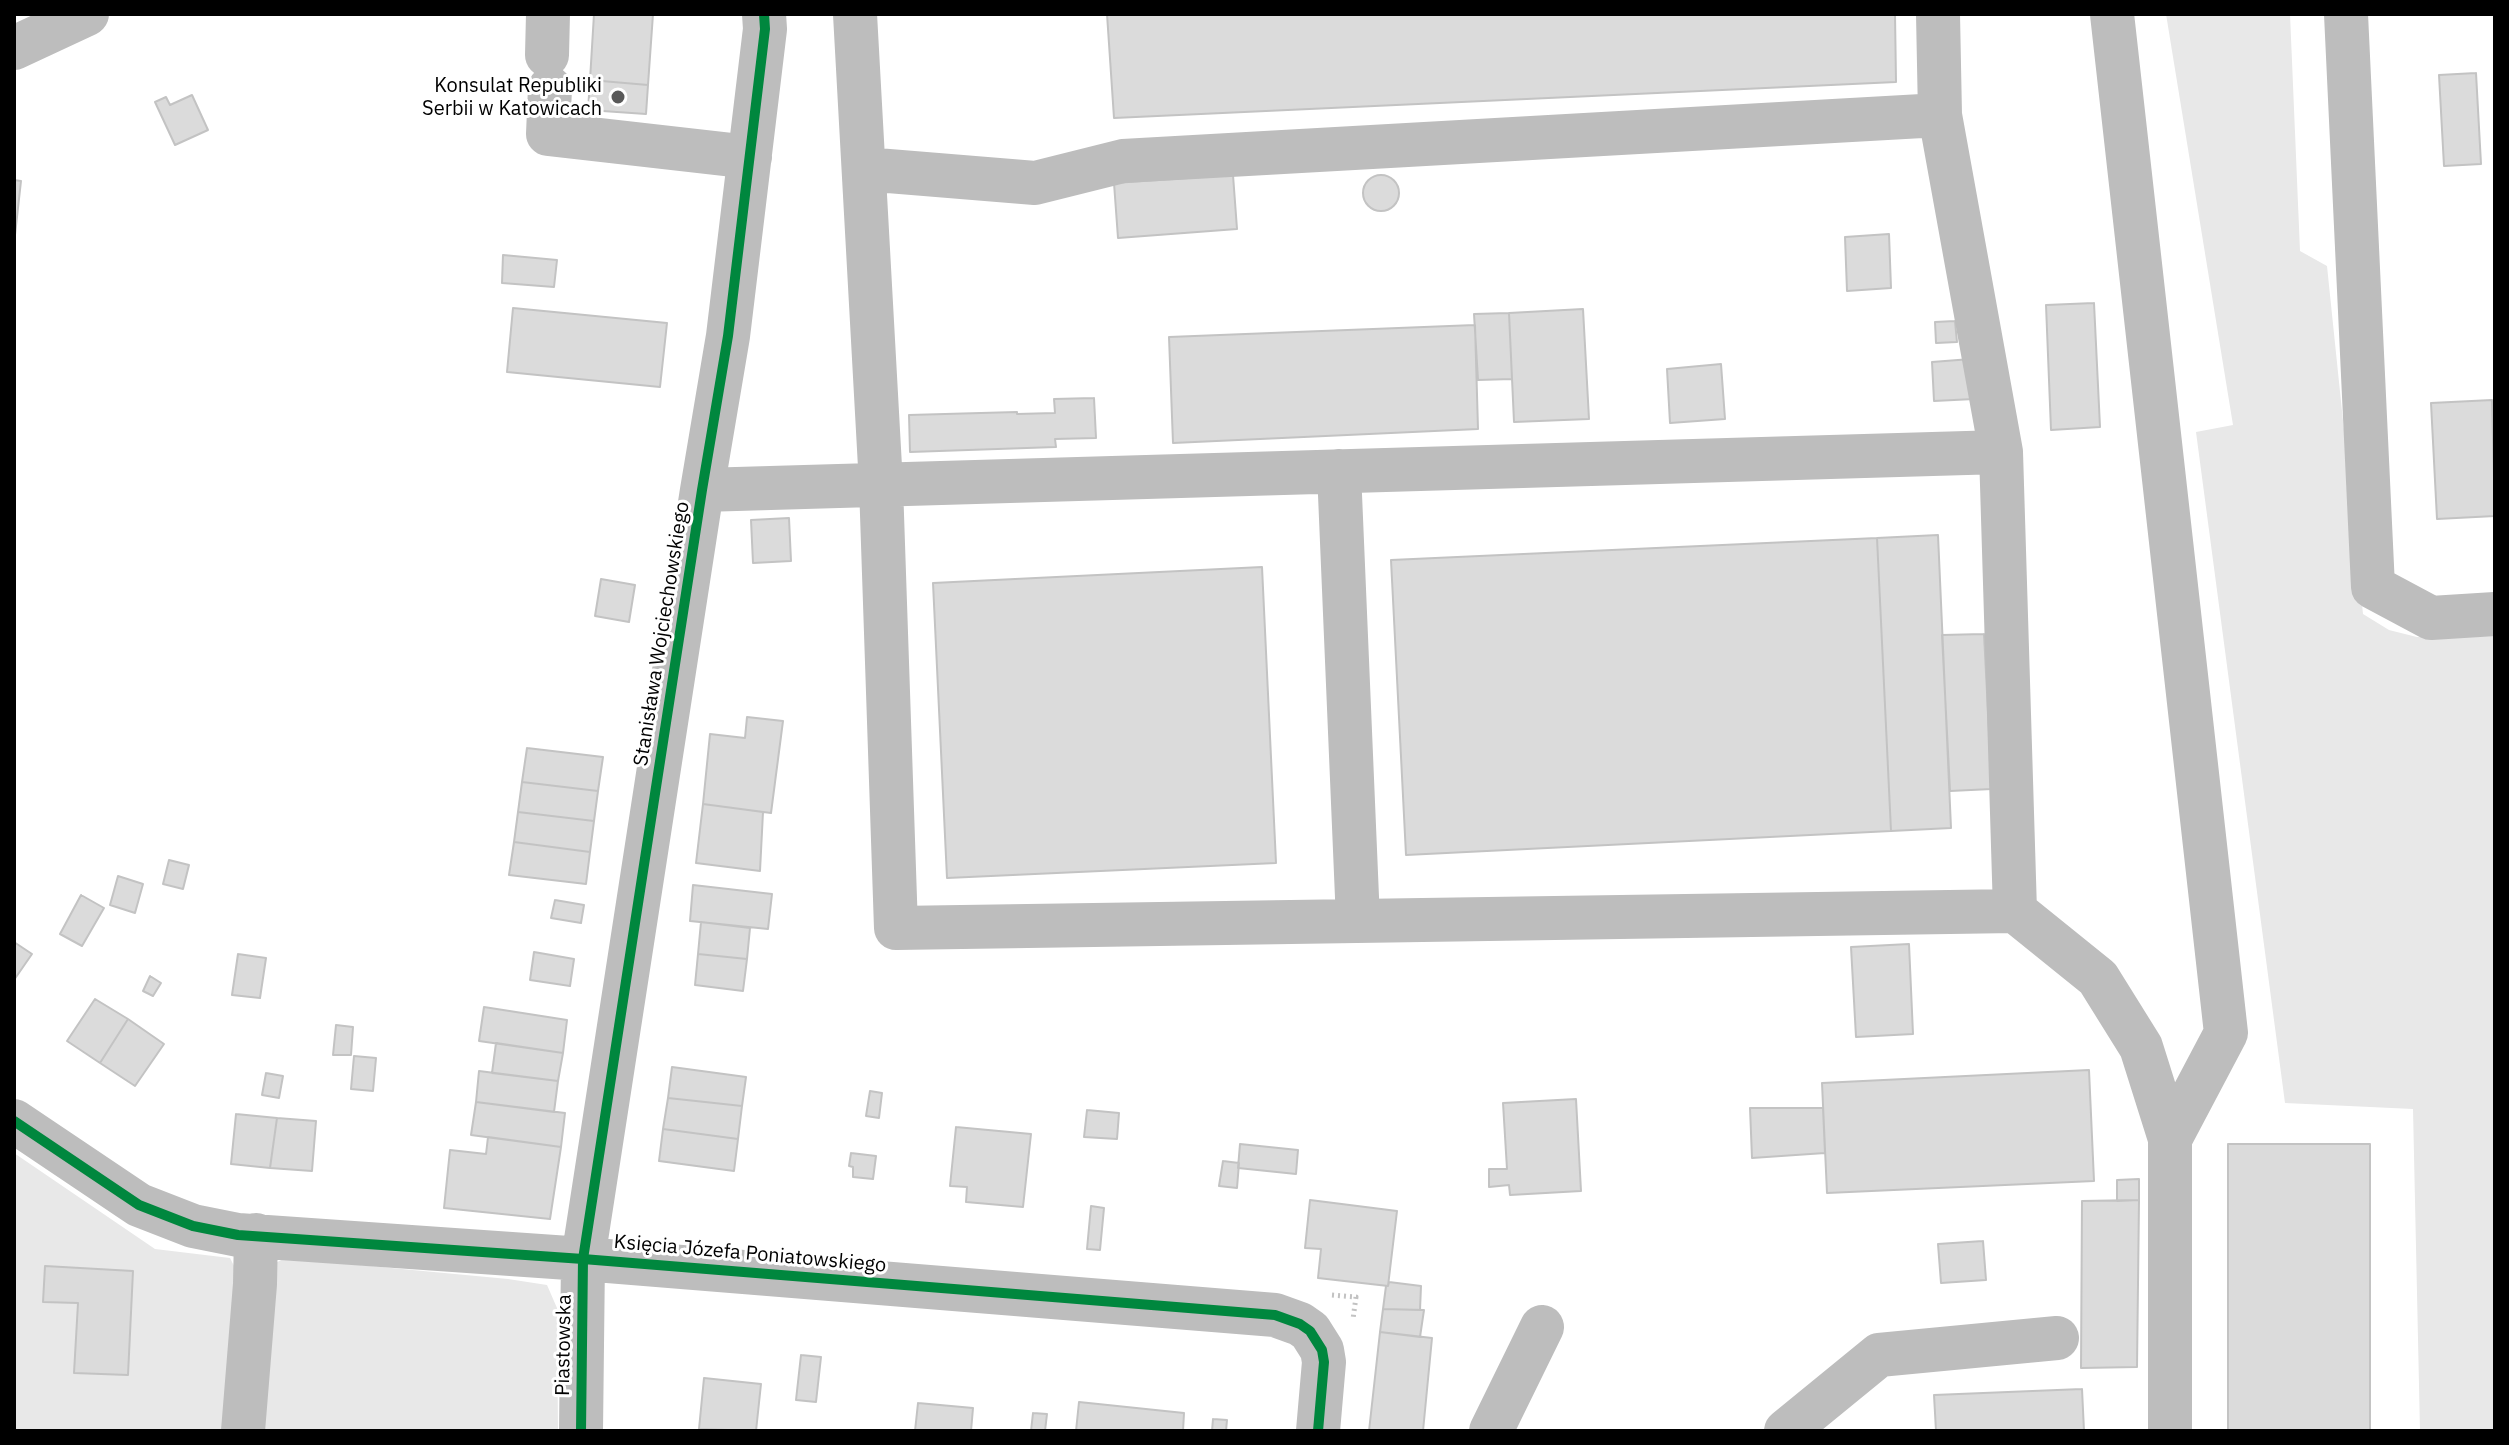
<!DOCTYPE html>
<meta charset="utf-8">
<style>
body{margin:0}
#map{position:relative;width:2509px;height:1445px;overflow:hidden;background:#fff;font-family:"IBM Plex Sans",sans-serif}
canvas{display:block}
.frame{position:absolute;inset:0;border:16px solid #000;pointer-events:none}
</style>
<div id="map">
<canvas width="2509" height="1445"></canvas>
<div class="frame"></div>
</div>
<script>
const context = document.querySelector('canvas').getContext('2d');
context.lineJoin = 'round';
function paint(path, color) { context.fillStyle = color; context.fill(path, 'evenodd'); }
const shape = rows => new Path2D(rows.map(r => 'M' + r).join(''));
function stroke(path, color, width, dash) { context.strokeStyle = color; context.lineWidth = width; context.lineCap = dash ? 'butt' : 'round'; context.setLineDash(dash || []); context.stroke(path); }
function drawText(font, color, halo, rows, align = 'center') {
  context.font = font + ' "IBM Plex Sans",sans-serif'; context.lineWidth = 6; context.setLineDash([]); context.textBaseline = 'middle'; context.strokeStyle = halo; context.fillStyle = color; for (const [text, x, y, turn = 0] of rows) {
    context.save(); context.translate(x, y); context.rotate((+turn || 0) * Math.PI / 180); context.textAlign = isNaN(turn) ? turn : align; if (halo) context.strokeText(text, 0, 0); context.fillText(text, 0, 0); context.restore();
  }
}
paint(shape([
 [2166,14,2290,14,2300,251,2327,266,2363,614,2389,630,2417,637,2495,636,2495,1431,2420,1431,2413,1109,2285,1103,2196,432,2233,425],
 [14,1153,155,1249,230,1258,240,1278,232,1431,14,1431],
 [285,1258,508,1279,547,1285,557,1308,558,1431,262,1431,268,1267]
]), '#e8e8e8');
const building = shape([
 [594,14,653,14,648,85,590,80,594,14],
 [1107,14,1895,14,1896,82,1114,118,1107,14],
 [2476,73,2481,164,2444,166,2439,75,2476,73],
 [590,80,648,85,646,114,588,110,590,80],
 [192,95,208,130,175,145,155,102,166,97,170,105,192,95],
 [1233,175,1237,229,1118,238,1114,183,1233,175],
 '1363 193a18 18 0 1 1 36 0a18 18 0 1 1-36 0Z',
 [14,180,21,181,14,244,14,180],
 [1889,234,1891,288,1847,291,1845,237,1889,234],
 [503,255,557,260,554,287,502,283,503,255],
 [2094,303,2100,427,2051,430,2046,305,2094,303],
 [513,308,667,323,660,387,507,372,513,308],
 [1583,309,1589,419,1514,422,1509,313,1583,309],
 [1509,313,1512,379,1478,380,1474,314,1509,313],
 [1955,321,1957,342,1936,343,1935,322,1955,321],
 [1475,325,1478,429,1173,443,1169,337,1475,325],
 [1971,359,1974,399,1934,401,1932,362,1971,359],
 [1721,364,1725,419,1670,423,1667,369,1721,364],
 [1094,398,1096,438,1055,439,1056,447,910,452,909,415,1017,412,1017,414,1055,413,1054,399,1094,398],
 [2492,400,2495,516,2437,519,2431,403,2492,400],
 [789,518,791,561,753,563,751,520,789,518],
 [1938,535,1951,828,1891,831,1877,538,1938,535],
 [1877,538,1891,831,1406,855,1391,560,1877,538],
 [1262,567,1276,863,947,878,933,583,1262,567],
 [601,579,635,585,629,622,595,616,601,579],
 [1984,634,1992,789,1950,791,1942,635,1984,634],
 [747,717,783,721,771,813,703,804,710,734,745,738,747,717],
 [527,748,603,757,598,791,522,782,527,748],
 [522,782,598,791,594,821,518,812,522,782],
 [703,804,763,812,760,871,696,863,703,804],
 [518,812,594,821,590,852,514,842,518,812],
 [514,842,590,852,586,884,509,875,514,842],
 [169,860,189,865,183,889,163,884,169,860],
 [118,876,143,884,135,913,110,905,118,876],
 [693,885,772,894,768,929,690,921,693,885],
 [81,895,104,908,82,946,60,934,81,895],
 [555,900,584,905,581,923,551,918,555,900],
 [701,922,750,928,747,959,698,954,701,922],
 [14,942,32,954,14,980,14,942],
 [1909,944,1913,1034,1856,1037,1851,947,1909,944],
 [534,952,574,959,570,986,530,980,534,952],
 [238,954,266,958,260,998,232,995,238,954],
 [698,954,747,959,743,991,695,985,698,954],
 [150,976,161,983,153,996,143,991,150,976],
 [95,999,128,1019,100,1063,67,1041,95,999],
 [484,1007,567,1020,563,1053,479,1041,484,1007],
 [128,1019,164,1044,135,1086,100,1063,128,1019],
 [336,1025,353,1027,351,1055,333,1055,336,1025],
 [496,1043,563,1053,558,1081,492,1073,496,1043],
 [354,1056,376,1058,373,1091,351,1089,354,1056],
 [672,1067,746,1077,742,1106,668,1098,672,1067],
 [2089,1070,2094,1181,1827,1193,1822,1083,2089,1070],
 [479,1071,558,1081,554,1112,476,1102,479,1071],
 [266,1073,283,1076,279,1098,262,1095,266,1073],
 [870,1091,882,1093,879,1118,866,1116,870,1091],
 [668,1098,742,1106,738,1139,663,1129,668,1098],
 [1576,1099,1581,1191,1510,1195,1509,1185,1489,1187,1489,1169,1507,1169,1503,1103,1576,1099],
 [476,1102,565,1113,561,1147,471,1135,476,1102],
 [1750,1108,1823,1108,1825,1153,1752,1158,1750,1108],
 [1087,1110,1119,1113,1117,1139,1084,1137,1087,1110],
 [236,1114,277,1118,270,1168,231,1164,236,1114],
 [277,1118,316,1121,312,1171,270,1168,277,1118],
 [956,1127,1031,1134,1023,1207,966,1202,967,1187,950,1186,956,1127],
 [663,1129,738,1139,734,1171,659,1161,663,1129],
 [488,1137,561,1147,550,1219,444,1208,450,1150,486,1154,488,1137],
 [1240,1144,1298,1150,1296,1174,1238,1168,1240,1144],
 [2228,1144,2370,1144,2370,1431,2228,1431,2228,1144],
 [851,1153,876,1156,873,1179,853,1177,853,1167,849,1166,851,1153],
 [1223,1161,1239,1163,1237,1188,1219,1186,1223,1161],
 [2139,1179,2139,1200,2117,1201,2117,1180,2139,1179],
 [1310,1200,1397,1211,1388,1286,1318,1278,1321,1249,1305,1248,1310,1200],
 [2139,1200,2137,1367,2081,1368,2082,1201,2139,1200],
 [1091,1206,1104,1208,1100,1250,1087,1249,1091,1206],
 [1983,1241,1986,1280,1941,1283,1938,1244,1983,1241],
 [45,1266,133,1271,128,1375,74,1373,78,1303,43,1302,45,1266],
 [1389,1282,1421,1286,1420,1310,1383,1309,1386,1286,1388,1286,1389,1282],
 [1383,1309,1424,1310,1420,1337,1380,1332,1383,1309],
 [1380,1332,1432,1338,1423,1431,1369,1431,1380,1332],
 [801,1355,821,1357,816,1402,796,1400,801,1355],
 [704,1378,761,1384,756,1431,699,1429,704,1378],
 [2082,1389,2084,1431,1936,1431,1934,1395,2082,1389],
 [1079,1402,1184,1413,1183,1431,1076,1431,1079,1402],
 [918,1403,973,1408,971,1431,915,1431,918,1403],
 [1033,1413,1047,1414,1045,1431,1031,1431,1033,1413],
 [1213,1419,1227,1420,1226,1431,1212,1431,1213,1419]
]);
paint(building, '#dbdbdb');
stroke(building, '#c3c3c3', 2);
stroke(shape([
 [1332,1295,1356,1297,1353,1319]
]), '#c2c2c2', 5, [2, 4]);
stroke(shape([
 [855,14,881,485,896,928,2015,911,2098,978,2141,1047,2170,1139,2170,1431],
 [1938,14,1940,115,2001,452,2015,911],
 [2112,14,2226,1033,2170,1139],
 [2346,14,2373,587,2431,618,2495,614],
 [14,48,87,14],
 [547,55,548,14],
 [550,88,548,134,750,157],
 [864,169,1035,183,1123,161,1940,115],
 [1339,471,1358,921],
 [702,490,2001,452],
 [14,1121,139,1205,193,1226,238,1235,583,1259,1275,1315,1300,1324,1310,1331,1322,1350,1324,1362,1318,1431],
 [243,1431,255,1284,256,1235],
 [581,1431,583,1259,702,490,728,336,765,29,764,14],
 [1491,1431,1542,1327],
 [1786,1431,1879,1355,2057,1338]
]), '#bdbdbd', 44);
stroke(shape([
 [14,1121,139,1205,193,1226,238,1235,583,1259,1275,1315,1300,1324,1310,1331,1322,1350,1324,1362,1318,1431],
 [581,1431,583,1259,702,490,728,336,765,29,764,14]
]), '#00873e', 10);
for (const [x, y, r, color] of [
 [618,97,8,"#595959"]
]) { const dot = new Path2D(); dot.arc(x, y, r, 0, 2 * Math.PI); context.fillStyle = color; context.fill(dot); stroke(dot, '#fff', 3); }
drawText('20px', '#000', '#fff', [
 ["Konsulat Republiki",602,86],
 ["Serbii w Katowicach",602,109]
], 'right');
drawText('20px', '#000', '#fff', [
 ["Stanisława Wojciechowskiego",662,634,-81],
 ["Księcia Józefa Poniatowskiego",750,1254,5],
 ["Piastowska",564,1345,-89]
]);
</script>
